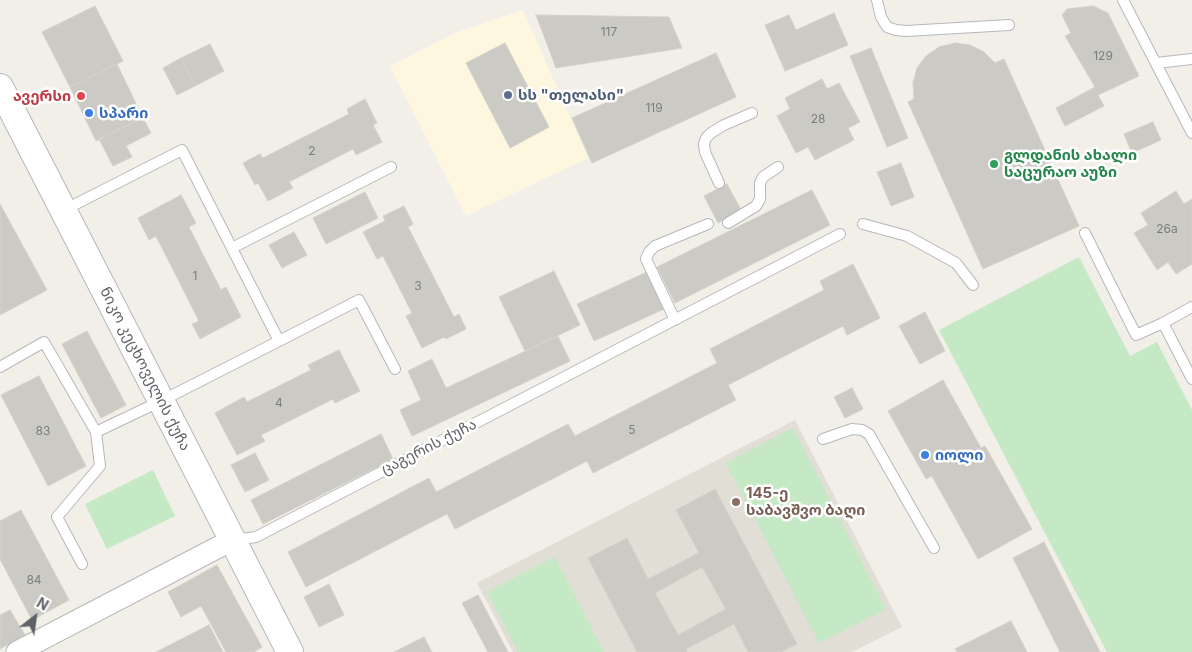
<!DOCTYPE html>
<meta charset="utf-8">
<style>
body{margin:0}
#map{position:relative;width:1192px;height:652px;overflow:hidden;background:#f1efe8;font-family:Inter,sans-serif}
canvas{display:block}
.north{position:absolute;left:10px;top:592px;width:50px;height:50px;-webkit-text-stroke:4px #fff;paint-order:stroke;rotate:30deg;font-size:14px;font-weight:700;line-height:20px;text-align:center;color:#5f6368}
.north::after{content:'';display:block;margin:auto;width:18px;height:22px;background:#5f6368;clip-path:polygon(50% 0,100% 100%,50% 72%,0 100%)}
</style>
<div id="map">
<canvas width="1192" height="652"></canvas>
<div class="north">N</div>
</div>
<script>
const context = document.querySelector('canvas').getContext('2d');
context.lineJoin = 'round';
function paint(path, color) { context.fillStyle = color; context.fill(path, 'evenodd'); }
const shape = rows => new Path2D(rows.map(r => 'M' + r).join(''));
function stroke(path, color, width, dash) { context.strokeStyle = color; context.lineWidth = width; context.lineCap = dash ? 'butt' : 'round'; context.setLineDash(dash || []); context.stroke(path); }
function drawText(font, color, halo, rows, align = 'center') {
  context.font = font + ' Inter,"Noto Sans Georgian",sans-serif'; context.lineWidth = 5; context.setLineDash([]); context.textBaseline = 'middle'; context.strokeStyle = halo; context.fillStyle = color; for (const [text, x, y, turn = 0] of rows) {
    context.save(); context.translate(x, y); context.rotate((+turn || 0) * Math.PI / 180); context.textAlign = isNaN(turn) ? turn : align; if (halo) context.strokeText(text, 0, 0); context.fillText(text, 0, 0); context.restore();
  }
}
paint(shape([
 [523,10,588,158,466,216,390,66,455,33]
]), '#fef7e0');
paint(shape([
 [795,420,902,627,852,652,513,652,477,583]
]), '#e1ded6');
paint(shape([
 [1079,257,1130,356,1157,342,1192,410,1192,652,1107,652,939,330],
 [793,428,886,609,819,643,726,463],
 [153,470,175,516,107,549,85,504],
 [555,557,604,652,518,652,487,592]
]), '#c5e8c5');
const building = shape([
 [95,6,123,61,70,87,42,32,95,6],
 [1093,6,1108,13,1139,76,1098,95,1104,106,1065,126,1056,108,1095,87,1065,36,1071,33,1062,15,1067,9,1093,6],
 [834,13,848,45,785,71,765,25,789,15,796,30,834,13],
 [536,15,669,17,682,48,556,68,536,15],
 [505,43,549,127,510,148,466,63,505,43],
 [955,43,970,45,984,52,995,63,1004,59,1079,226,983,269,908,102,914,99,913,83,917,68,926,56,939,47,955,43],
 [210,44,224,71,195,86,181,58,210,44],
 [871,48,908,138,887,147,850,56,871,48],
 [716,53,736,97,592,163,572,118,716,53],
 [181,58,195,86,177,95,163,68,181,58],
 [117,64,143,118,96,141,70,87,117,64],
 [822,79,827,89,839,83,860,122,848,128,854,140,815,160,808,147,796,153,777,116,790,109,785,98,822,79],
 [365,99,377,123,373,125,382,142,356,155,353,149,289,182,293,188,268,201,258,183,255,185,243,163,260,154,263,158,349,114,347,109,365,99],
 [143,118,151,133,126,146,132,157,113,166,99,139,143,118],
 [1153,122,1161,140,1132,153,1124,134,1153,122],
 [901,163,914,197,891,206,877,172,901,163],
 [727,184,741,210,718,223,704,196,727,184],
 [812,190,830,225,675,303,657,267,812,190],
 [1176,191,1184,204,1192,199,1192,264,1176,274,1168,262,1157,270,1134,233,1148,225,1141,213,1176,191],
 [365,192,378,218,326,244,313,218,365,192],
 [181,195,196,223,189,227,221,290,226,287,241,317,200,339,192,324,199,321,156,236,149,240,138,218,181,195],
 [0,204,47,290,0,315,0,204],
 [404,206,413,224,408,227,454,317,459,314,466,329,446,339,444,337,422,348,406,316,412,313,383,256,377,259,363,232,385,221,383,216,404,206],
 [294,232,307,255,282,268,269,245,294,232],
 [853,264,880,318,847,335,843,326,728,385,736,400,593,473,587,461,455,529,447,514,306,587,288,552,429,478,436,492,568,424,575,436,717,363,710,349,824,290,820,281,853,264],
 [554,271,580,325,525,351,499,297,554,271],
 [647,272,664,309,594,341,577,304,647,272],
 [925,312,945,351,920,364,899,326,925,312],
 [87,331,126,405,101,418,62,344,87,331],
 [558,336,570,361,412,436,400,410,421,400,408,371,432,359,446,388,558,336],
 [339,350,360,391,335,403,333,399,261,435,265,441,237,455,215,413,244,397,247,402,311,370,308,365,339,350],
 [39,376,86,466,48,486,1,395,39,376],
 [943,380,981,448,985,446,1032,529,978,559,932,476,926,479,888,411,943,380],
 [852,388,863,409,845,418,834,397,852,388],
 [381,434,393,459,263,524,251,500,381,434],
 [255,453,269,480,245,492,231,465,255,453],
 [715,489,797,644,781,652,748,652,734,624,686,649,687,652,637,652,588,558,627,538,648,579,699,553,676,510,715,489],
 [702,567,726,609,678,635,655,593,702,567],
 [21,510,69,600,32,620,0,559,0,521,21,510],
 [1044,542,1100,652,1060,652,1013,558,1044,542],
 [217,565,262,647,254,652,226,652,201,606,181,617,168,592,217,565],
 [329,584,344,615,319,627,304,597,329,584],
 [478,595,508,652,488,652,462,603,478,595],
 [10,610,25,635,0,649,0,615,10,610],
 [1011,621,1027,652,957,652,955,649,1011,621],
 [209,625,223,652,156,652,209,625],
 [424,637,432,652,394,652,424,637]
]);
paint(building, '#cccac5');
stroke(building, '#d6d1c6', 1);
const service = shape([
 [877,0,881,17,887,27,896,30,906,31,1009,25],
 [1123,0,1192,133],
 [1156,63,1192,59],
 [719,183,705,152,704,144,706,138,711,133,724,125,752,113],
 [64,210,182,150,279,341,359,300,395,369],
 [728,223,756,206,760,199,760,183,763,177,778,167],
 [863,224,907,236,956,263,973,285],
 [1085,233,1136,335,1163,323],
 [232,248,391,167],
 [1192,307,1163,323,1192,379],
 [675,320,646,259,649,252,655,246,708,224],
 [0,367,44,342,96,432],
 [823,439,852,429,862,430,869,434,934,548],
 [234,540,256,537,840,234],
 [82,564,57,517,100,466,96,432,161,401,279,341]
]);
const minor = shape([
 [17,652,232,540]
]);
const tertiary = shape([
 [0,87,290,652]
]);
stroke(service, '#b5b8bc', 12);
stroke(minor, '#b5b8bc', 23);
stroke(tertiary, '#b5b8bc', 28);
stroke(service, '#fff', 10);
stroke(minor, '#fff', 21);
stroke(tertiary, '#fff', 26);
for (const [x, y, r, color] of [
 [508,95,5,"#5c6f8a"],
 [81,96,5,"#e0444e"],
 [89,113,5,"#3f7fe0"],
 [994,164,5,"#2e9e5b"],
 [925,455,5,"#3f7fe0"],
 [736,502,5,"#8d6e63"]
]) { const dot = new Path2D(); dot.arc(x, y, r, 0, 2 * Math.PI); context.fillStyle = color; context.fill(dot); stroke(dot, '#fff', 2); }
drawText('12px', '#7a7d7f', null, [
 ["117",609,32],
 ["129",1103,56],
 ["119",654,108],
 ["28",818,119],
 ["2",312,151],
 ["26a",1167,229],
 ["1",195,276],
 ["3",418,286],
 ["4",279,403],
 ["5",632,430],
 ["83",43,431],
 ["84",34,580]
]);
drawText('bold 15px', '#4e5e75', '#fff', [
 ["სს \"თელასი\"",518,95]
], 'left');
drawText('bold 15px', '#be3a42', '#fff', [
 ["ავერსი",71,96]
], 'right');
drawText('bold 15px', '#366cbe', '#fff', [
 ["სპარი",99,113],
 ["იოლი",935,455]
], 'left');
drawText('bold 15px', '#27864d', '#fff', [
 ["გლდანის ახალი",1004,155],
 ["საცურაო აუზი",1004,172]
], 'left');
drawText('15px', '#5f6368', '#fff', [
 ["ნიკო კეცხოველის ქუჩა",145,369,63],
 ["ცაგერის ქუჩა",429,447,-27]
]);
drawText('bold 15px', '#785e54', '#fff', [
 ["145-ე",746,493],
 ["საბავშვო ბაღი",746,510]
], 'left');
</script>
